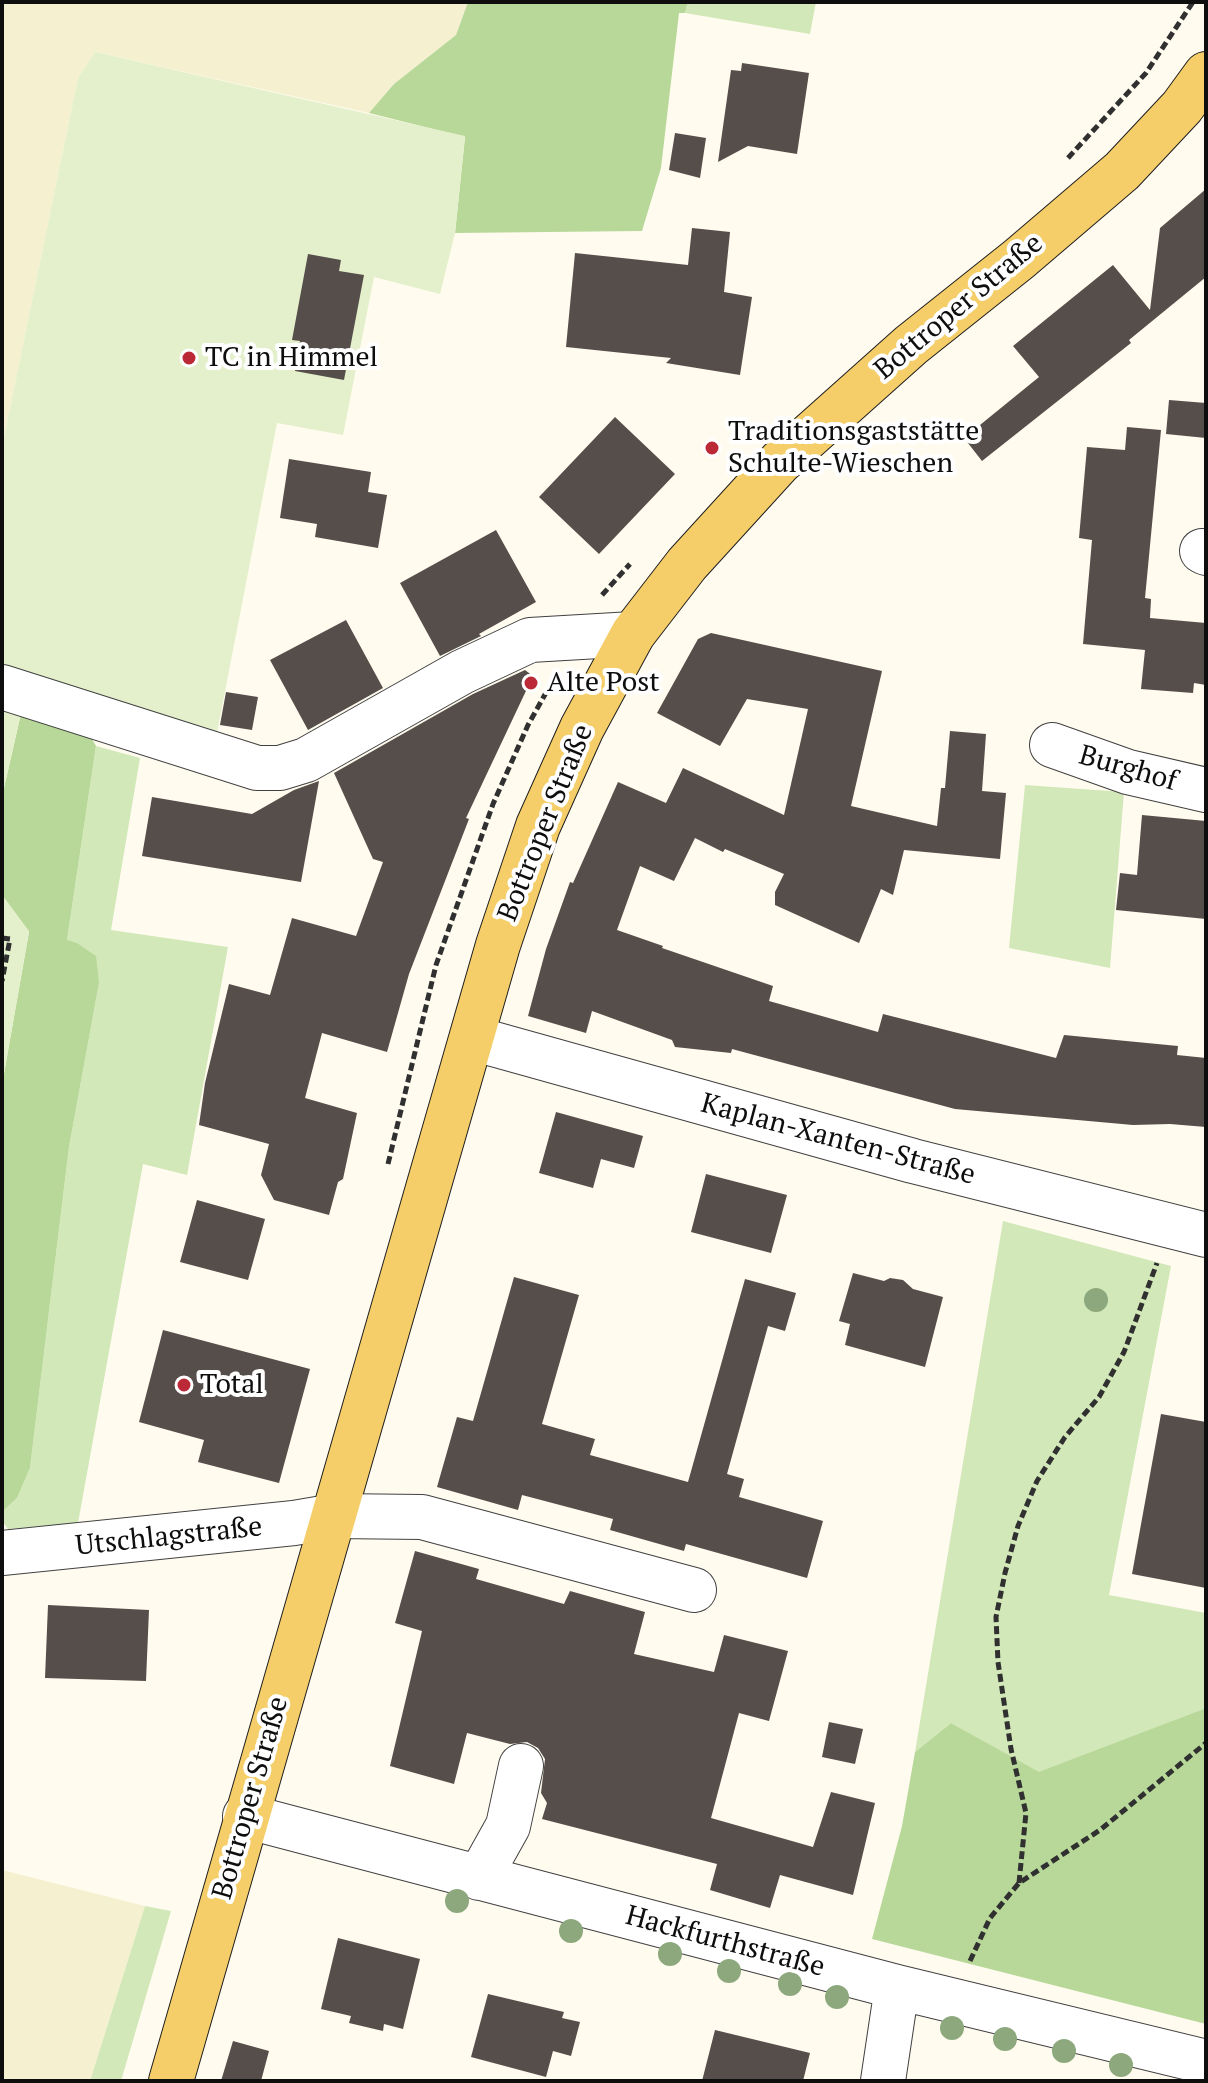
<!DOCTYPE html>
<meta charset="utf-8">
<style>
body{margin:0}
#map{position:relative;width:1208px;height:2083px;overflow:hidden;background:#fffbef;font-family:"PT Serif",serif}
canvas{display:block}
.frame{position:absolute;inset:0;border:4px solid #0e0e0e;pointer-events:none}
</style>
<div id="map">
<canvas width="1208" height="2083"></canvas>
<div class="frame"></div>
</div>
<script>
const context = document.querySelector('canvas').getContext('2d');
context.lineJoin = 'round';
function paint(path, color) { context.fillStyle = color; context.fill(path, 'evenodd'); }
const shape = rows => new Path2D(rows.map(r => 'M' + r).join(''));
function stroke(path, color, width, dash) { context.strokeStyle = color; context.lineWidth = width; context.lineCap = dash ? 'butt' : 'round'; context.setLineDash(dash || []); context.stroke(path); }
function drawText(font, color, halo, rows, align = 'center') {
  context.font = font + ' "PT Serif",serif'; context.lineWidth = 8; context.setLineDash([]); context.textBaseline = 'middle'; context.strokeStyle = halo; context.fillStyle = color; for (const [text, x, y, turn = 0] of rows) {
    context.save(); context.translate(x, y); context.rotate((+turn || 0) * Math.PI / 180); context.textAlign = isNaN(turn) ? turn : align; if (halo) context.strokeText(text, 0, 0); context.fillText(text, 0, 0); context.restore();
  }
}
paint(shape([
 [2,2,468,2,456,35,394,84,369,113,95,52,78,78,2,447],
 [2,1870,145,1906,90,2081,2,2081]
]), '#f4f0d0');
paint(shape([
 [688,2,816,2,810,34,685,13],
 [96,746,140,758,111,930,228,947,187,1175,143,1164,78,1523,8,1529,2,1521,2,1512,17,1498,30,1468,69,1147,99,983,67,940],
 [1025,785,1124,792,1110,968,1009,948],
 [1003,1221,1171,1266,1109,1595,1206,1613,1206,1708,1039,1773,951,1723,915,1752],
 [145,1906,171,1911,121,2081,90,2081]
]), '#d3e8b9');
paint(shape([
 [468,2,688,2,685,13,679,13,661,168,642,231,455,233,465,137,369,113,394,84,456,35],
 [22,709,88,732,96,746,67,940,77,943,96,956,99,983,69,1147,30,1468,17,1498,2,1512,2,1085,29,932,2,895,2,797],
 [1206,1708,1206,2024,872,1939,902,1826,915,1752,951,1723,1039,1772]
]), '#b8d899');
paint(shape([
 [95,52,465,136,455,233,440,294,374,277,343,435,277,423,216,738,2,665,2,447,78,78],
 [2,701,22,709,2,797],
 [2,895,29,931,2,1085]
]), '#e4f0cb');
paint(shape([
 [742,63,809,73,797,154,748,146,718,162,731,70,741,71],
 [675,133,706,138,700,178,669,170],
 [1206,189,1206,277,1129,340,1131,343,982,461,964,438,1039,377,1013,346,1113,265,1150,310,1160,228],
 [692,228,730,232,724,292,752,297,740,375,666,363,671,358,566,347,575,253,688,265],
 [308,254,341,260,339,271,364,275,344,380,295,371,300,341,292,340],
 [1169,400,1206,403,1206,438,1166,434],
 [615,417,675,474,599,554,539,497],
 [1127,427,1161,430,1145,598,1151,599,1150,618,1206,623,1206,685,1194,683,1193,693,1141,689,1145,650,1083,644,1092,540,1079,538,1087,447,1125,450],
 [289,459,371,472,368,492,387,495,378,548,315,537,317,524,280,518],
 [496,530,536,602,479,634,481,636,440,656,400,583],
 [346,620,383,688,308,730,270,660],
 [711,633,882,671,851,806,937,826,941,788,945,788,950,731,986,734,982,791,1006,793,1000,859,904,850,893,895,881,889,859,943,775,905,775,892,784,874,725,849,723,852,695,838,674,881,640,866,617,930,663,946,662,948,773,986,769,1001,878,1032,883,1014,1056,1058,1064,1035,1178,1046,1177,1055,1206,1058,1206,1127,1170,1124,1133,1125,955,1109,732,1049,731,1053,675,1047,672,1040,592,1011,586,1033,528,1016,546,949,570,882,573,883,618,782,666,803,683,768,784,815,808,709,747,699,720,746,657,713,698,639],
 [525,670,533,676,466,818,469,819,409,974,387,1052,322,1033,305,1098,357,1113,343,1179,338,1182,329,1215,274,1200,261,1175,269,1144,199,1125,205,1083,229,984,270,995,292,918,356,936,383,862,373,859,334,773,473,694],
 [226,692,258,697,252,730,220,725],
 [319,781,301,882,142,856,152,797,252,814,294,790],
 [1142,815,1206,821,1206,919,1116,910,1120,873,1137,875],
 [556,1112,643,1136,634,1168,601,1159,593,1188,539,1173],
 [706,1174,787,1195,771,1253,691,1232],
 [197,1200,265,1219,248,1280,180,1262],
 [853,1273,884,1281,890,1278,903,1280,913,1289,943,1297,925,1367,845,1345,850,1324,839,1321],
 [514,1277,579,1295,542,1424,595,1439,590,1455,688,1482,745,1279,796,1293,785,1331,768,1326,727,1474,744,1479,739,1497,823,1521,807,1578,686,1544,684,1551,610,1530,613,1519,522,1495,518,1510,437,1487,457,1417,473,1421],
 [163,1330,310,1369,279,1483,198,1462,204,1440,139,1422],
 [1161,1414,1206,1422,1206,1588,1132,1574],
 [415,1551,479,1569,476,1579,564,1604,570,1591,645,1612,634,1654,714,1672,724,1635,788,1651,769,1721,739,1713,711,1818,813,1847,831,1792,875,1803,853,1895,780,1875,770,1908,710,1890,717,1864,542,1819,547,1803,541,1793,545,1759,538,1748,527,1742,510,1744,467,1733,454,1784,390,1766,422,1631,395,1623],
 [48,1605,149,1610,146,1681,45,1678],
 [829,1722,863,1729,855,1764,822,1757],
 [338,1938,420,1959,403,2029,384,2024,383,2031,349,2023,351,2016,321,2009],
 [488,1994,564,2012,562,2018,580,2022,571,2056,553,2051,546,2077,471,2057],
 [715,2030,810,2053,803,2081,702,2081],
 [233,2041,269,2051,261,2081,221,2081]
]), '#564e4a');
const minor = shape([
 [1202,551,1206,553],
 [2,687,257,768,280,768,306,760,462,672,530,640,633,634],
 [1052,745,1128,772,1206,790],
 [472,1038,913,1161,1206,1235],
 [2,1553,294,1523,335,1516,422,1517,694,1590],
 [245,1816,897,1987,1206,2062],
 [479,1878,508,1826,521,1766],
 [883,2081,897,1987]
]);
const major = shape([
 [171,2081,498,945,538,826,582,728,633,634,687,564,780,462,911,345,1019,259,1122,171,1182,107,1206,74]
]);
stroke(minor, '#414141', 46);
stroke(major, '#1f1f1f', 46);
stroke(shape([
 [1068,158,1146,73,1193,2],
 [602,595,630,564],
 [2,938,10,939,2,981],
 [388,1164,436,965,493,804,528,725,553,680],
 [1019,1883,1026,1813,1011,1749,998,1662,996,1617,1005,1573,1018,1526,1037,1481,1065,1437,1099,1397,1124,1352,1157,1263],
 [970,1961,990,1918,1019,1883,1100,1830,1206,1743]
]), '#303030', 5, [8, 4]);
stroke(minor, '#fff', 44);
stroke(major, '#f5ce69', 44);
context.fillStyle = '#8da87d';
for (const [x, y] of [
 [1096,1300],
 [457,1901],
 [571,1931],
 [670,1954],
 [729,1971],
 [790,1984],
 [837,1997],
 [952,2028],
 [1005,2039],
 [1064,2051],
 [1121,2065]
]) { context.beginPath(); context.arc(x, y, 12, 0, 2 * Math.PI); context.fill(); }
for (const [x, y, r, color] of [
 [189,358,8,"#ba2935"],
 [712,448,8,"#ba2935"],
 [531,683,8,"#ba2935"],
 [184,1385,8,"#ba2935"]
]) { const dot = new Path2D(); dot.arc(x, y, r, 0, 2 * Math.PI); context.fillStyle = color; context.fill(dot); stroke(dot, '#fff', 3); }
drawText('28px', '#0e0e0e', '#fff', [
 ["Bottroper Straße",959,307,-40],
 ["Burghof",1128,769,16],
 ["Bottroper Straße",546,823,-68],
 ["Kaplan-Xanten-Straße",838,1140,15],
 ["Utschlagstraße",169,1537,-6],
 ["Bottroper Straße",251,1798,-74],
 ["Hackfurthstraße",725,1942,15]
]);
drawText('28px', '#0e0e0e', '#fff', [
 ["TC in Himmel",205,358],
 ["Traditionsgaststätte",728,432],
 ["Schulte-Wieschen",728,464],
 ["Alte Post",547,683],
 ["Total",200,1385]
], 'left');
</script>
